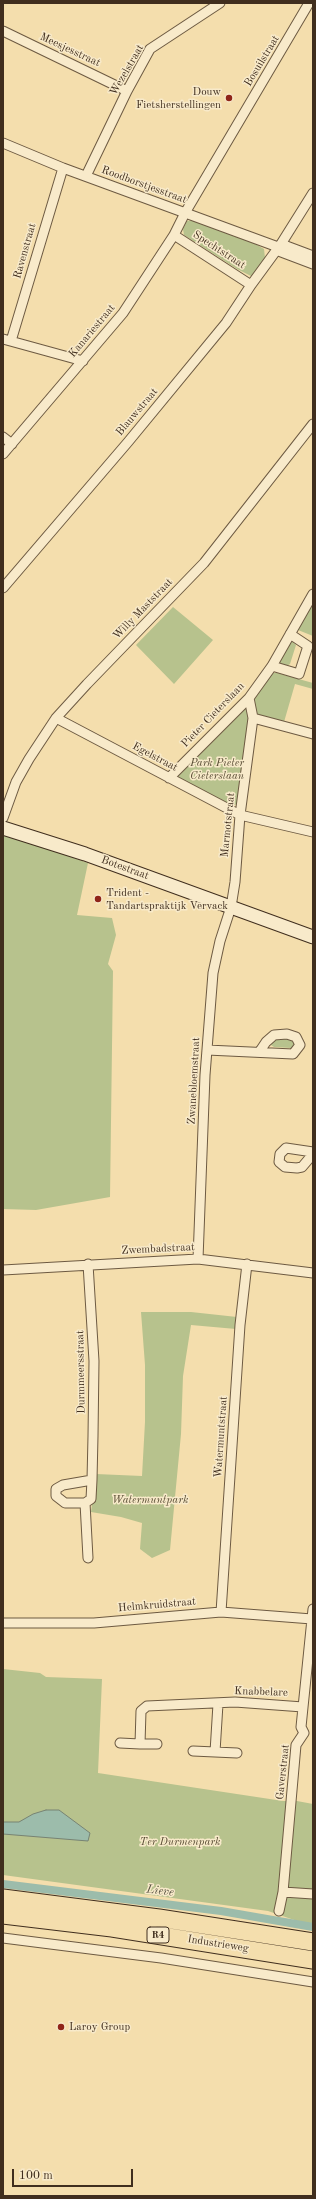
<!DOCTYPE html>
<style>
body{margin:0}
#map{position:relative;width:316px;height:2199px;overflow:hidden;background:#f4dead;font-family:"Old Standard TT",serif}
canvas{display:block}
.frame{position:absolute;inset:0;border:4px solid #402e1e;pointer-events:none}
.scale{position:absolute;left:12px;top:2169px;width:121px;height:18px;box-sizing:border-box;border:2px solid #402e1e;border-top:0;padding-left:5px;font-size:12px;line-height:14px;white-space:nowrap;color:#402e1e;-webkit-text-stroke:3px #f8eaca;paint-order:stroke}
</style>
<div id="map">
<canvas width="316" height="2199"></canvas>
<div class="frame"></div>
<div class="scale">100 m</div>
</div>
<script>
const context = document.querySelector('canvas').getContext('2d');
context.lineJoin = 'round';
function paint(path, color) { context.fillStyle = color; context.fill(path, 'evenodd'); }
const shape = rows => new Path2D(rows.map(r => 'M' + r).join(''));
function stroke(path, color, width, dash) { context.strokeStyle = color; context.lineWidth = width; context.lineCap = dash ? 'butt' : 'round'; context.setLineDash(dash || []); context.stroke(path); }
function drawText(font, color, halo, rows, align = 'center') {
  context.font = font + ' "Old Standard TT",serif'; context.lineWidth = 3; context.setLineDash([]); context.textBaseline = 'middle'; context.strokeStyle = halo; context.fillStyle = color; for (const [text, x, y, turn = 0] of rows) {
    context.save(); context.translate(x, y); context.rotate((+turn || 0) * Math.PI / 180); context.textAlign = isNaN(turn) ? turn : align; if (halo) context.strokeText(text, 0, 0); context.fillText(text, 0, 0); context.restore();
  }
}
paint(shape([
 [194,220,245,238,264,249,265,258,256,274,253,277,237,269,184,235,183,229,187,221],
 [313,602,313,636,298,630],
 [173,607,213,640,174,684,136,645],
 [292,641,296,645,290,664,285,667,276,664],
 [269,673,277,673,313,683,313,689,295,684,284,722,252,713,238,804,234,805,223,801,180,779,178,774],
 [3,833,88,863,77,915,112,918,116,935,108,964,113,971,110,1197,36,1210,3,1209],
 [292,1038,295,1045,291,1048,274,1047,271,1045,273,1039],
 [141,1312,191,1312,237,1317,236,1329,191,1325,183,1376,181,1434,170,1550,152,1558,140,1549,142,1523,121,1517,91,1512,96,1474,142,1476,145,1422,145,1365],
 [3,1669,40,1673,46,1677,102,1679,98,1773,283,1801,297,1801,313,1804,313,1924,300,1922,268,1911,3,1875]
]), '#b7c28d');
const water = shape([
 [46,1810,59,1810,90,1833,88,1841,3,1834,3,1822,19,1822,33,1814,46,1810]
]);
paint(water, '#9cbcab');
stroke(water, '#778373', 1);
stroke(shape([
 [3,1884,221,1911,313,1927]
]), '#9cbcab', 8);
const street = shape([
 [3,31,127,91],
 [3,143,63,168,278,247],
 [86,176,127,91,150,49,220,3],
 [174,235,251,285],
 [281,244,313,256],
 [276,250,313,264],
 [3,339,83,361],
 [11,341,63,168],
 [3,437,12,444],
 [3,454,123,313,174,235,185,213,309,3],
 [3,588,128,442,226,323,251,285,281,244,313,193],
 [272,666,299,674,308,646,290,634],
 [56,718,240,815,313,832],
 [253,718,313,734],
 [169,778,249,698,272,666,313,594],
 [3,818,16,782,29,759,56,718,87,684,204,563,313,424],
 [207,1050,293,1054,300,1045,296,1037,287,1034,274,1035,266,1042,260,1051],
 [313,1152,286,1148,280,1154,279,1162,285,1167,297,1168,302,1167,313,1154],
 [198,1259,205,1075,213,973,220,941,231,907,235,882,240,815,253,718,249,698],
 [88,1264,94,1361,93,1436,92,1480,91,1499,85,1503,65,1503,56,1496,56,1489,63,1485,92,1480],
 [3,1270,198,1259,313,1273],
 [85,1503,88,1558],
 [221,1612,240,1325,247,1264],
 [3,1623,94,1623,221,1612,312,1619],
 [304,1733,301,1727,313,1609],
 [120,1743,140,1744,141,1711,147,1706,235,1702,303,1707],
 [140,1744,157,1744],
 [193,1751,215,1752,218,1704],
 [215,1752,237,1753],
 [283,1892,313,1894],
 [279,1911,283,1892,296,1745,304,1733],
 [3,1938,161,1958,313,1982]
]);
const secondary = shape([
 [3,828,85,854,313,937]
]);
const highway = shape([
 [3,1898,159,1918,313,1942],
 [3,1915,112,1928,313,1960]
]);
stroke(street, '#6d5a42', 11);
stroke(secondary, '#402e1e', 15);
stroke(highway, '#402e1e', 19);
stroke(street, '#f8eaca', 9);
stroke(secondary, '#f8eaca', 13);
stroke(highway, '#f4dead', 17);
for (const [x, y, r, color] of [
 [229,98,4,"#8f2418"],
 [98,899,4,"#8f2418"],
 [61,2027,4,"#8f2418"]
]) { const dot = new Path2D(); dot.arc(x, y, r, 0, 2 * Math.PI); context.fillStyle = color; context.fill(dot); stroke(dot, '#f8eaca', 1.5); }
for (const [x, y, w] of [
 [158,1935,22]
]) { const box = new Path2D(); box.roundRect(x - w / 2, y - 8, w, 16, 3); context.fillStyle = '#f8eaca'; context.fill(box); stroke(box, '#402e1e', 1); }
drawText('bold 10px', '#402e1e', null, [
 ["R4",158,1935]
]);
drawText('11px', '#402e1e', '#f8eaca', [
 ["Meesjesstraat",70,50,25],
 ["Bosuilstraat",262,61,-59],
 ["Wezelstraat",127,70,-60],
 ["Roodborstjesstraat",144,185,20],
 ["Spechtstraat",219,250,33],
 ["Ravenstraat",25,251,-74],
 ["Kanariestraat",92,331,-50],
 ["Blauwstraat",137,412,-50],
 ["Willy Maststraat",143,609,-46],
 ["Pieter Cieterslaan",213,715,-46],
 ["Egelstraat",155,757,28],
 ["Marmotstraat",228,825,-84],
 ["Botestraat",125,868,20],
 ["Zwanebloemstraat",194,1081,-87],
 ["Zwembadstraat",158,1249,-3],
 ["Durmmeersstraat",81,1372,-91],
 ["Watermuntstraat",221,1437,-86],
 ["Helmkruidstraat",157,1605,-5],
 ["Knabbelare",261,1692,2],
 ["Gaverstraat",283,1772,-84],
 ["Industrieweg",218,1944,9]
]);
drawText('11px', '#402e1e', '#f8eaca', [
 ["Douw",221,92,"right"],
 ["Fietsherstellingen",221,105,"right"],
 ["Trident -",106,893],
 ["Tandartspraktijk Vervack",106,906],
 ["Laroy Group",69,2027]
], 'left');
drawText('italic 11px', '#584c34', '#f8eaca', [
 ["Park Pieter",217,763],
 ["Cieterslaan",217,776],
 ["Watermuntpark",150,1500],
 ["Ter Durmenpark",180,1842]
]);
drawText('italic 12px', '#575241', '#f8eaca', [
 ["Lieve",160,1891,7]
]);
</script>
